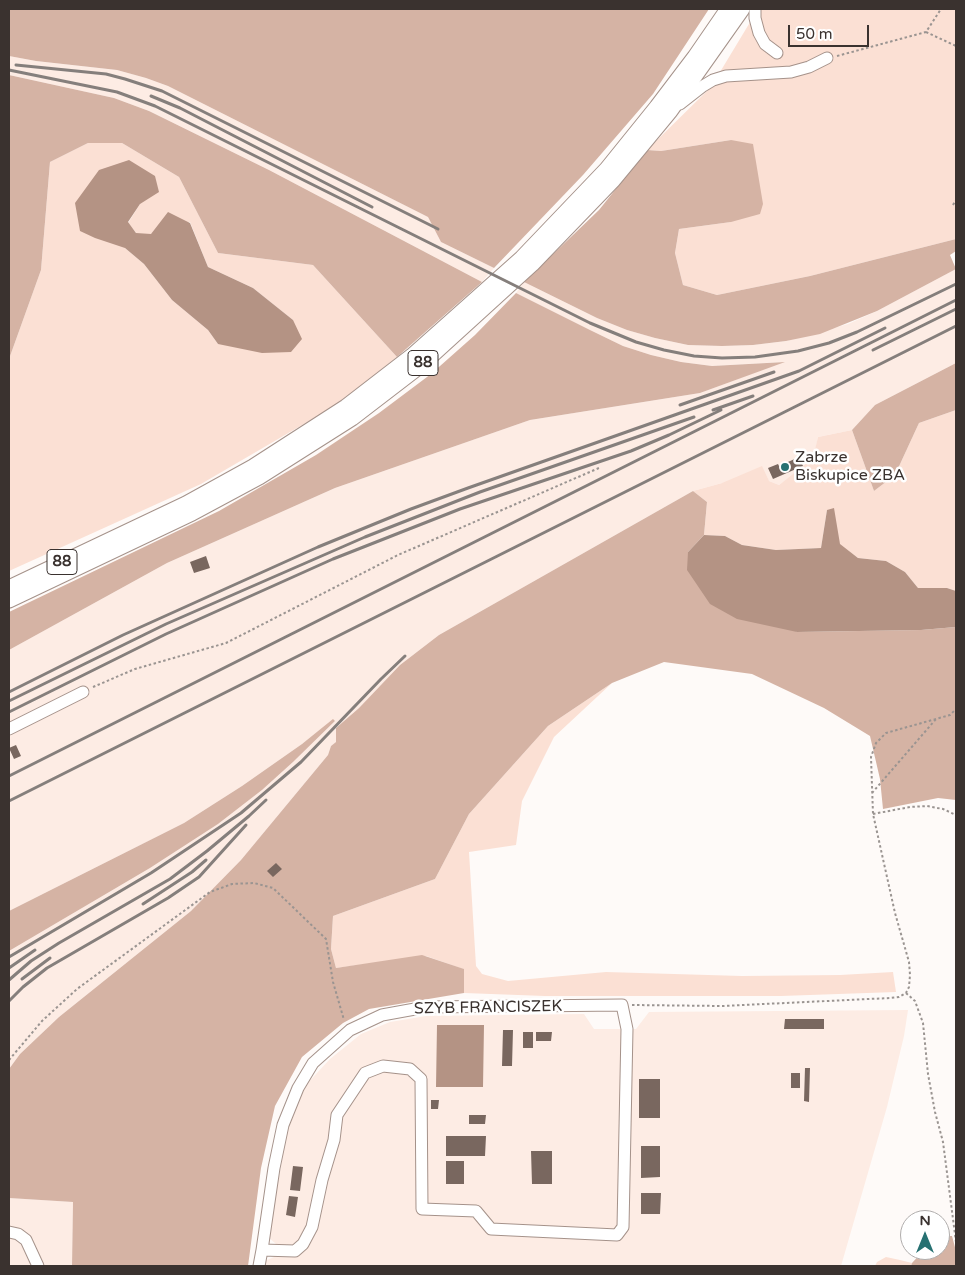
<!DOCTYPE html>
<style>
body{margin:0}
#map{position:relative;width:965px;height:1275px;overflow:hidden;background:#fefaf8;font-family:"Varela Round",sans-serif}
canvas{display:block}
.frame{position:absolute;inset:0;border:10px solid #3a322f;pointer-events:none}
.north{position:absolute;left:900px;top:1210px;width:50px;height:50px;box-sizing:border-box;background:#fff;border:1px solid #b0adac;border-radius:50%;rotate:0deg;font-size:14px;font-weight:700;line-height:20px;text-align:center;color:#3a322f}
.north::after{content:'';display:block;margin:auto;width:18px;height:22px;background:#277172;clip-path:polygon(50% 0,100% 100%,50% 72%,0 100%)}
.scale{position:absolute;left:788px;top:25px;width:81px;height:22px;box-sizing:border-box;border:2px solid #3a322f;border-top:0;padding-left:6px;font-size:15px;line-height:18px;white-space:nowrap;color:#3a322f;-webkit-text-stroke:4px #fff;paint-order:stroke}
</style>
<div id="map">
<canvas width="965" height="1275"></canvas>
<div class="frame"></div>
<div class="north">N</div>
<div class="scale">50 m</div>
</div>
<script>
const context = document.querySelector('canvas').getContext('2d');
context.lineJoin = 'round';
function paint(path, color) { context.fillStyle = color; context.fill(path, 'evenodd'); }
const shape = rows => new Path2D(rows.map(r => 'M' + r).join(''));
function stroke(path, color, width, dash) { context.strokeStyle = color; context.lineWidth = width; context.lineCap = dash ? 'butt' : 'round'; context.setLineDash(dash || []); context.stroke(path); }
function drawText(font, color, halo, rows, align = 'center') {
  context.font = font + ' "Varela Round",sans-serif'; context.lineWidth = 5; context.setLineDash([]); context.textBaseline = 'middle'; context.strokeStyle = halo; context.fillStyle = color; for (const [text, x, y, turn = 0] of rows) {
    context.save(); context.translate(x, y); context.rotate((+turn || 0) * Math.PI / 180); context.textAlign = isNaN(turn) ? turn : align; if (halo) context.strokeText(text, 0, 0); context.fillText(text, 0, 0); context.restore();
  }
}
paint(shape([
 [9,56,36,61,117,70,146,78,168,86,428,217,441,242,494,268,482,282,269,170,149,111,114,98,9,75],
 [956,269,956,363,875,405,852,430,818,437,814,458,779,485,769,481,722,483,693,491,439,635,400,665,359,708,336,728,336,742,331,746,328,755,241,860,191,911,59,1017,20,1054,9,1069,9,951,150,868,218,824,262,790,293,762,335,721,333,720,302,744,242,786,184,823,9,911,9,650,167,563,335,488,530,420,700,393,783,362,712,366,681,362,651,355,623,346,590,330,516,293,524,282,597,318,627,330,655,338,688,345,722,346,753,345,786,341,848,324,877,311],
 [908,1010,904,1036,887,1107,841,1266,265,1266,265,1261,274,1257,276,1244,268,1237,288,1127,304,1087,330,1059,361,1034,390,1022,426,1016,584,1014,594,1029,636,1029,649,1012],
 [9,1198,73,1202,72,1266,9,1266]
]), '#fdece4');
paint(shape([
 [758,9,956,9,956,239,810,276,717,295,683,285,675,253,679,229,731,222,731,140,661,151,647,150,711,87],
 [88,143,122,143,179,177,218,253,313,265,397,357,333,407,201,484,9,571,9,359,41,270,50,162],
 [129,161,140,204,128,223,137,234,151,234,190,222,208,267,253,288,293,320,218,344,208,330,172,300,144,264,125,248],
 [956,410,956,591,947,588,918,588,905,572,886,561,858,558,840,545,827,510,821,548,776,550,742,545,725,536,704,535,707,502,693,491,722,483,762,466,769,481,779,485,813,458,818,437,852,430,874,491,895,475,919,423],
 [612,683,554,737,522,801,516,845,469,852,476,966,482,974,508,981,606,972,742,976,840,975,893,972,896,992,781,996,545,996,464,993,463,969,426,956,336,968,331,949,333,916,435,879,469,814,548,726],
 [886,1257,900,1260,912,1263,911,1266,875,1266,877,1262]
]), '#fbe0d4');
paint(shape([
 [9,9,709,9,653,94,583,175,494,268,441,242,428,217,168,86,146,78,117,70,36,61,9,56],
 [9,75,114,98,149,111,269,170,482,282,397,357,313,265,218,253,179,177,122,143,88,143,50,162,41,270,9,359],
 [731,140,753,144,763,204,760,214,731,222,679,229,675,253,683,285,717,295,810,276,956,239,956,251,950,255,956,269,877,311,820,334,786,341,753,345,722,346,688,345,655,338,627,330,597,318,524,282,599,210,647,150,661,151],
 [516,293,590,330,623,346,651,355,681,362,712,366,785,362,700,393,530,420,335,488,167,563,9,650,9,612,219,511,316,455,379,413,431,374,475,335],
 [956,363,956,410,919,423,895,475,874,491,852,430,875,405],
 [693,491,707,502,704,535,688,552,797,632,921,630,956,627,956,800,938,798,883,809,880,779,870,736,824,708,752,674,664,662,612,683,548,726,469,814,435,879,333,916,331,949,336,968,422,955,464,969,464,993,369,1009,343,1023,302,1057,275,1106,261,1168,248,1266,72,1266,73,1202,9,1198,9,1069,20,1054,59,1017,191,911,241,860,328,755,331,746,336,742,336,728,359,708,400,665,439,635],
 [333,719,335,721,293,762,262,790,218,824,150,868,9,951,9,911,184,823,242,786,302,744],
 [948,1236,952,1236,956,1251,956,1266,911,1266,912,1263,924,1250,940,1250,940,1243]
]), '#d5b3a4');
paint(shape([
 [129,160,155,176,159,192,140,204,128,222,136,233,151,234,168,212,190,223,208,267,253,288,293,320,302,339,291,352,262,353,218,344,208,330,172,300,144,264,125,248,95,238,80,231,75,203,99,170],
 [834,508,840,544,858,558,886,561,905,572,918,588,947,588,956,591,956,627,921,630,797,632,737,619,710,604,687,570,688,552,704,535,725,536,742,545,776,550,821,548,827,510],
 [437,1025,484,1025,483,1087,436,1087]
]), '#b49384');
paint(shape([
 [799,457,803,466,773,479,768,468,778,464,779,466],
 [206,556,210,568,194,573,190,562],
 [16,745,21,756,14,759,9,748],
 [276,863,282,869,273,877,267,871],
 [785,1019,824,1019,824,1029,784,1029],
 [503,1030,513,1030,512,1066,502,1066],
 [523,1032,533,1032,533,1048,523,1048],
 [536,1032,552,1032,551,1041,536,1041],
 [805,1068,810,1068,809,1102,804,1101],
 [791,1073,800,1073,800,1088,791,1088],
 [639,1079,660,1079,660,1118,639,1118],
 [431,1100,439,1100,438,1109,431,1109],
 [469,1115,486,1115,485,1124,469,1124],
 [446,1136,486,1136,485,1156,446,1156],
 [641,1146,660,1146,660,1177,641,1178],
 [531,1151,552,1151,552,1184,532,1184],
 [446,1161,464,1161,464,1184,446,1184],
 [293,1166,303,1167,300,1191,290,1190],
 [641,1193,661,1193,660,1214,641,1214],
 [289,1196,298,1197,295,1217,286,1215]
]), '#79675f');
const minor = shape([
 [755,9,755,18,759,33,765,44,777,53],
 [680,104,703,86,713,80,726,76,791,72,809,67,827,58],
 [9,729,83,692],
 [9,1232,18,1234,26,1240,38,1266],
 [259,1266,262,1250,274,1168,283,1125,298,1088,313,1063,350,1030,382,1015,426,1007,622,1005,627,1029,623,1227,617,1235,491,1229,476,1211,422,1209,421,1079,410,1069,383,1066,365,1073,337,1115,334,1140,322,1180,312,1227,303,1244,295,1251,262,1250]
]);
const major = shape([
 [9,588,186,504,253,467,346,407,412,356,522,258,607,169,657,107,695,57,728,9],
 [9,600,192,513,259,477,352,418,421,365,532,264,613,180,670,111,742,9]
]);
stroke(minor, '#a5928a', 13);
stroke(major, '#a5928a', 17);
stroke(shape([
 [926,32,956,46],
 [837,56,926,32,941,9],
 [953,205,956,200],
 [93,687,135,669,226,643,398,555,599,468],
 [872,793,936,719],
 [873,814,910,807,927,806,943,809,956,815],
 [906,993,915,1001,923,1023,928,1074,935,1112,943,1142,956,1242],
 [632,1005,722,1006,890,998,899,997,906,993,909,987,910,975,909,962,895,913,873,814,871,757,876,743,886,733,950,715,956,709],
 [9,1060,42,1021,77,989,210,892,232,884,254,883,273,888,326,939,333,982,344,1020]
]), '#9a9491', 2, [2.5, 2.5]);
stroke(minor, '#fff', 11);
stroke(major, '#fff', 15);
stroke(shape([
 [16,65,106,74,125,79,162,91,438,229],
 [9,70,117,92,155,106,590,323,636,342,664,350,694,356,722,358,755,357,798,351,829,343,857,332,956,284],
 [151,96,180,108,372,207],
 [873,350,956,309],
 [680,405,774,372],
 [713,410,753,396],
 [9,692,123,635,318,547,411,509,468,488,799,371,885,328],
 [9,701,166,624,365,537,480,492,694,417],
 [9,712,166,634,333,559,460,509,631,451,669,435,721,410],
 [9,776,956,300],
 [9,801,956,326],
 [143,904,192,872,206,860],
 [9,957,151,873,241,813,301,762,381,679,405,656],
 [9,968,35,950],
 [22,979,50,958],
 [9,980,31,961,59,943,170,879,207,851,249,816,266,800],
 [9,1001,23,987,47,968,168,898,199,877,246,825]
]), '#857f7c', 3);
for (const [x, y, r, color] of [
 [785,467,5,"#277172"]
]) { const dot = new Path2D(); dot.arc(x, y, r, 0, 2 * Math.PI); context.fillStyle = color; context.fill(dot); stroke(dot, '#fff', 2); }
for (const [x, y, w] of [
 [423,363,30],
 [62,562,30]
]) { const box = new Path2D(); box.roundRect(x - w / 2, y - 12.5, w, 25, 4); context.fillStyle = '#fff'; context.fill(box); stroke(box, '#3a322f', 1); }
drawText('bold 15px', '#3a322f', null, [
 ["88",423,363],
 ["88",62,562]
]);
drawText('16px', '#3a322f', '#fff', [
 ["Zabrze",795,458],
 ["Biskupice ZBA",795,476]
], 'left');
drawText('16px', '#3a322f', '#fff', [
 ["SZYB FRANCISZEK",488,1008,-1]
]);
</script>
